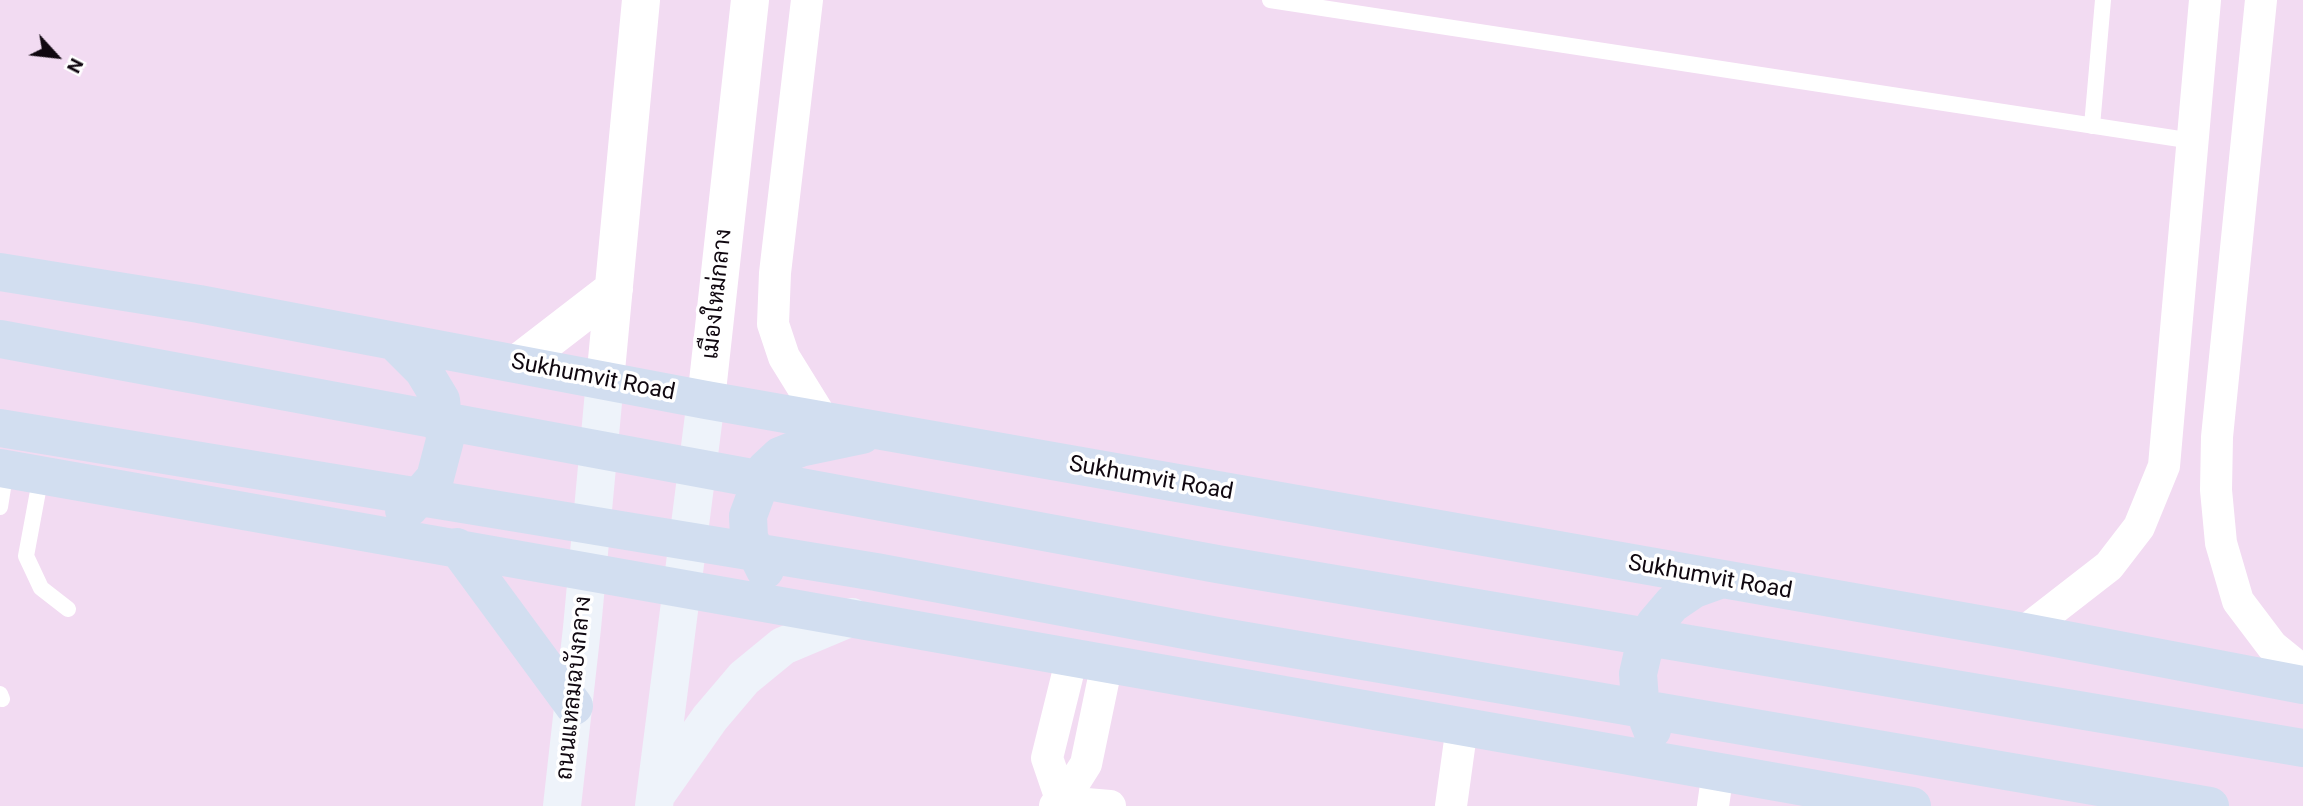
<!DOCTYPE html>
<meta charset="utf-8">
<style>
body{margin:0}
#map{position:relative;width:2303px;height:806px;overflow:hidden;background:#f2dbf2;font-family:Roboto,sans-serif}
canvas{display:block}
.north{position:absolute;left:21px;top:21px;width:70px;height:70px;-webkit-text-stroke:5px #fff;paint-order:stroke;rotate:117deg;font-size:19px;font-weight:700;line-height:28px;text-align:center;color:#100810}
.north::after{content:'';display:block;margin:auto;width:24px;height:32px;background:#100810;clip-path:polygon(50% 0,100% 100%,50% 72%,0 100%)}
</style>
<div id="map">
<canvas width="2303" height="806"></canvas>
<div class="north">N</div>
</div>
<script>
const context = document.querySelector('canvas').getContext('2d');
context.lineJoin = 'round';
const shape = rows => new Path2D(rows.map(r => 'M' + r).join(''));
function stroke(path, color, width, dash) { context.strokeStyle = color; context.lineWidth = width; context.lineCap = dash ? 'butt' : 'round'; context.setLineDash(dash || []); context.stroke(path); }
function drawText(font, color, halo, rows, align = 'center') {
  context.font = font + ' Roboto,Sarabun,sans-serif'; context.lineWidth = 7; context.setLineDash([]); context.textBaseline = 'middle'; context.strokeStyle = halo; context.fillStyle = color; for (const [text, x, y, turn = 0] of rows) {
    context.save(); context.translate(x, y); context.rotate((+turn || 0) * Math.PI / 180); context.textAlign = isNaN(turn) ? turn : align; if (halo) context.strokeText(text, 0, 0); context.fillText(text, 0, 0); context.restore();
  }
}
stroke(shape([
 [1270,0,2193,141],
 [2092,126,2103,0],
 [41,475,26,556,41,588,68,609],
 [0,507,6,469],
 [0,694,2,699]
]), '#fff', 16);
stroke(shape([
 [807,0,775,273,773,324,784,357,823,420],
 [2261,0,2217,437,2216,490,2221,543,2238,601,2272,646,2303,671],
 [2024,632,2109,566,2139,527,2164,466,2205,0],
 [1062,802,1047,758,1072,657],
 [1062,802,1110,806],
 [1055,806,1062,802,1086,764,1107,663],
 [1451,806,1462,726],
 [1713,806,1718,771]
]), '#fff', 32);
stroke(shape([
 [518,363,614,289],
 [605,381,641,0],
 [706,400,750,0]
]), '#fff', 38);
stroke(shape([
 [658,792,710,718,744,678,783,646,852,617],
 [562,806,582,628,605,381],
 [654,806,706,400]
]), '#eef3fa', 38);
stroke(shape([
 [0,272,199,304,706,400,2024,632,2303,685],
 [0,339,1217,564,2303,748],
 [396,343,423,370,441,400,445,440,435,478,409,508,404,510],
 [0,428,876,572,1217,636,2210,806],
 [0,468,1912,806],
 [457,547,574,706],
 [765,570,749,538,748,516,765,470,780,456,800,448,862,435],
 [1652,730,1640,700,1638,674,1644,648,1655,624,1672,604,1694,589,1719,580]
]), '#d2def0', 38);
drawText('23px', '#100810', '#fff', [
 ["เมืองใหม่กลาง",718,294,-84],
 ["Sukhumvit Road",593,378,11],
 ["Sukhumvit Road",1151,479,10],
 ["Sukhumvit Road",1710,578,10],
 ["ถนนแหลมฉบังกลาง",575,688,-84]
]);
</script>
